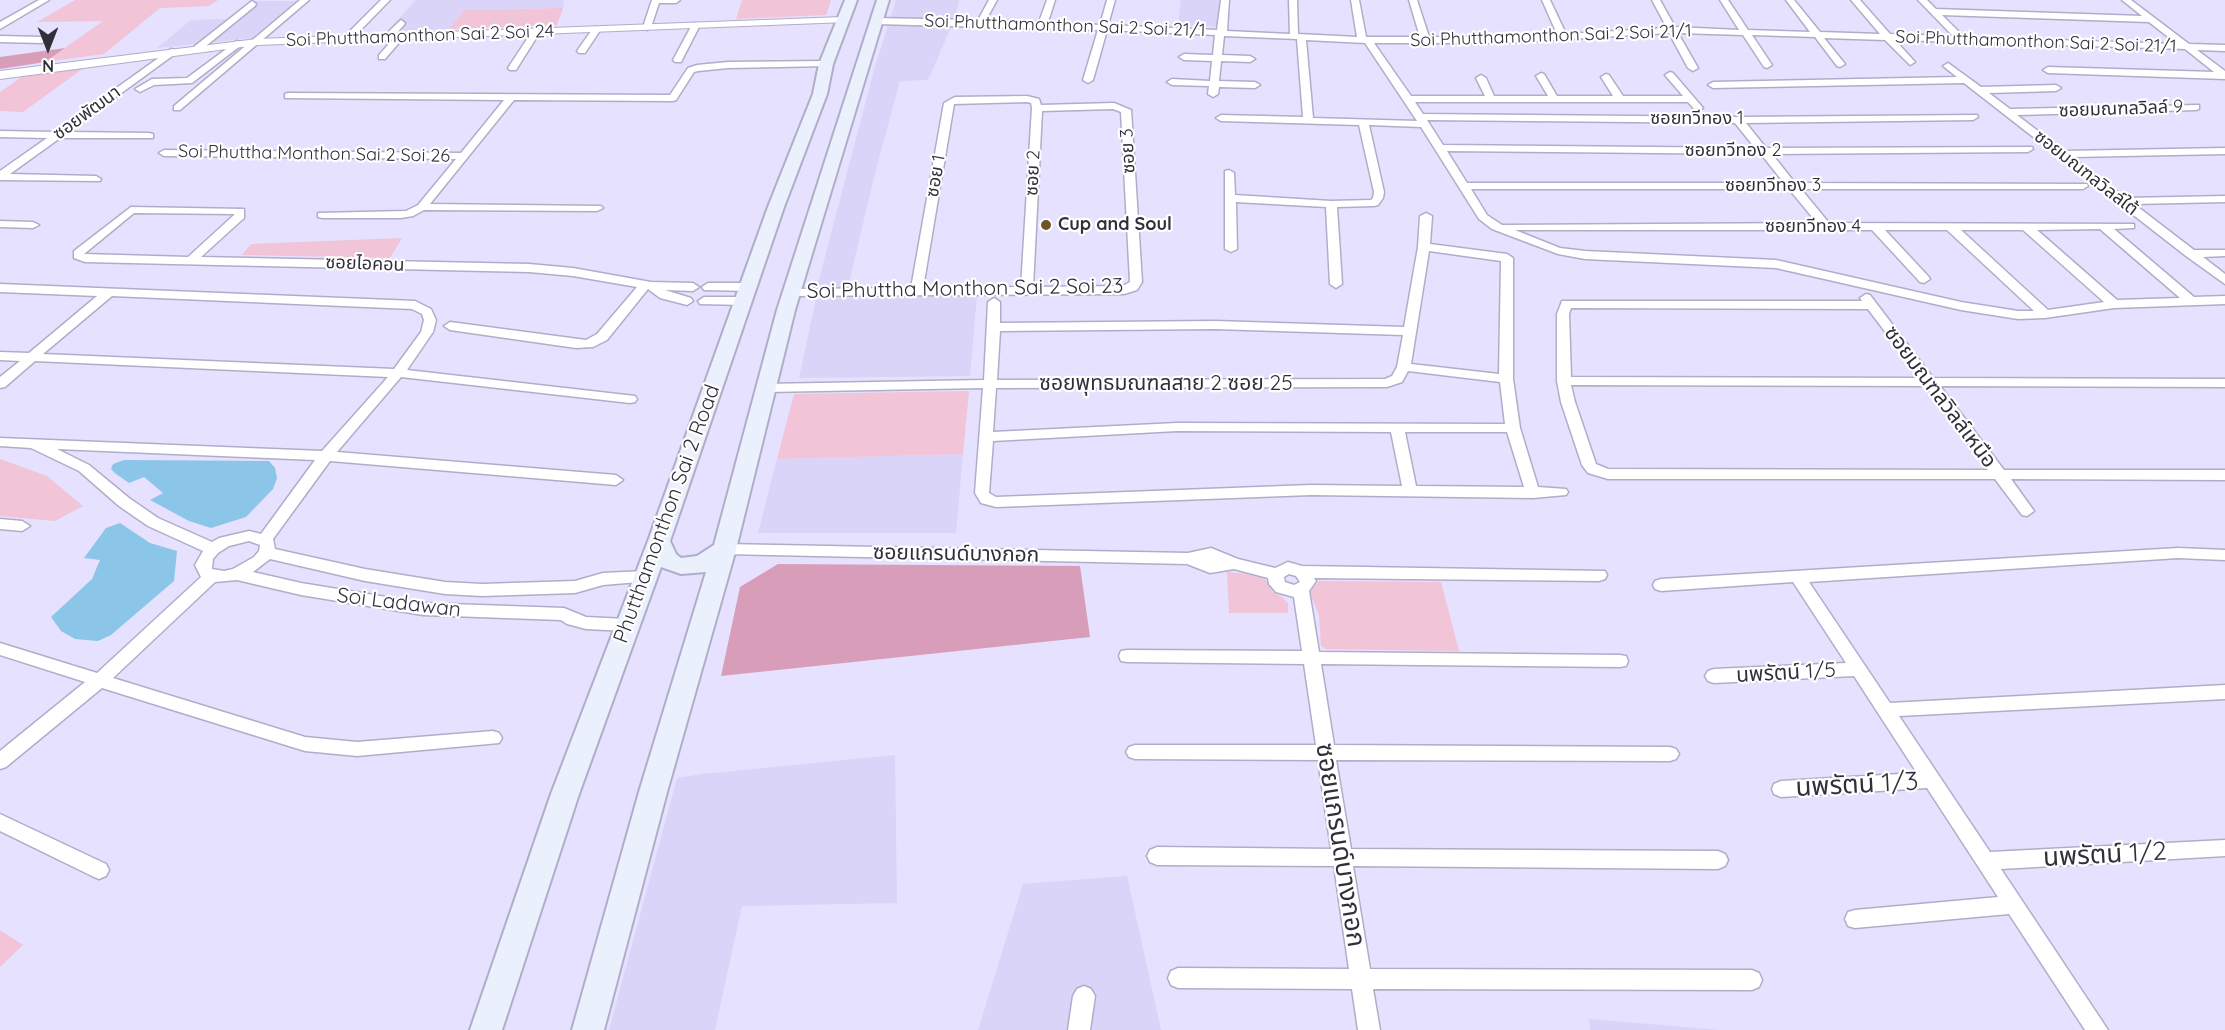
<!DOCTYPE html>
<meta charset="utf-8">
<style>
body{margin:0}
#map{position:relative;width:2225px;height:1030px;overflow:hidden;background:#e5e1fe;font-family:Quicksand,sans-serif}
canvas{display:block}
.north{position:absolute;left:18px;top:18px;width:60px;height:60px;-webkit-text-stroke:4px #fff;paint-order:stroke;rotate:180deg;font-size:16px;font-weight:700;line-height:24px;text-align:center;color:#312f3a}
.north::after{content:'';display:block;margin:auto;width:21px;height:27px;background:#312f3a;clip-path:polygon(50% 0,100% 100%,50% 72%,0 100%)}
</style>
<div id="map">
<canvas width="2225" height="1030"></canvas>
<div class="north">N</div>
</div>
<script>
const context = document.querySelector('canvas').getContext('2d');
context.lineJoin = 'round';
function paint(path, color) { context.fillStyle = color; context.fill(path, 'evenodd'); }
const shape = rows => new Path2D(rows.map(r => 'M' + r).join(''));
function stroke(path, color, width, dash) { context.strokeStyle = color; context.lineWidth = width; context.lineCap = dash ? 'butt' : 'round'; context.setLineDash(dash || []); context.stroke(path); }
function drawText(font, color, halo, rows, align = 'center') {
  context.font = font + ' Quicksand,"Noto Sans Thai",sans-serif'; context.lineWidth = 4.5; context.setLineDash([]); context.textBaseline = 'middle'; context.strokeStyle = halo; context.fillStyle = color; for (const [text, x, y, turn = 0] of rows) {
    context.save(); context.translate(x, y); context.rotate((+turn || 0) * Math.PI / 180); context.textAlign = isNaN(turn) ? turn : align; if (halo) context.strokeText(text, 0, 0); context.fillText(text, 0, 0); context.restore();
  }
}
paint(shape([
 [416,0,564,0,563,8,464,10,449,29,387,31],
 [896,0,959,0,955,18,928,80,900,81,875,173,848,287,817,287,874,70],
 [1181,0,1220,0,1218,27,1178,25],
 [251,1,297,1,252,38,157,48,191,20,228,19],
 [977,296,970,376,799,378,816,299],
 [963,454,956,533,758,533,777,459],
 [895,755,897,903,742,906,715,1030,609,1030,677,778,703,774],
 [1127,876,1161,1030,978,1030,1023,884],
 [1589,1019,1719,1030,1590,1030]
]), '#d9d4f8');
paint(shape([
 [75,0,218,0,209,6,160,8,104,54,45,62,103,21,37,22],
 [742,0,831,0,826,15,736,19],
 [563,8,557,25,449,29,464,10],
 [85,67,23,112,0,111,0,92,26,74],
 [402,238,390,258,242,255,251,244],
 [969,391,963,454,777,459,794,394],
 [0,459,47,476,83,506,55,521,0,516],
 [1227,572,1246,574,1265,579,1273,592,1282,597,1288,603,1288,613,1229,613],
 [1319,581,1441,582,1459,651,1326,649,1321,646,1319,615,1309,591],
 [0,930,23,945,0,967]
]), '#f1c4d8');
paint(shape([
 [65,48,45,62,0,69,0,57],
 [778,564,1080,566,1090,637,721,676,740,587]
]), '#d89eb9');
paint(shape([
 [124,460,269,461,275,468,277,478,273,489,246,517,211,528,189,521,150,500,163,493,144,477,129,483,116,474,111,469,113,464],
 [120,523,150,543,177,551,174,581,111,635,98,641,75,639,61,631,51,617,92,579,100,560,84,558,106,528]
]), '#8bc5e7');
const minor = shape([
 [39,0,49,0,0,29,0,22,39,0],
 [300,0,309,0,180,110,174,110,174,106,300,0],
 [381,0,390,0,350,41,344,41,344,37,381,0],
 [652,0,680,0,676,3,659,3,651,27,647,30,643,27,652,0],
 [989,0,997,0,986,20,1039,22,1047,0,1055,0,1048,22,1100,25,1107,0,1115,0,1108,25,1217,30,1221,0,1229,0,1227,31,1290,34,1289,0,1297,0,1298,34,1357,37,1351,0,1359,0,1366,37,1420,37,1409,0,1417,0,1429,37,1502,37,1557,34,1542,0,1550,0,1566,34,1667,28,1652,0,1660,0,1675,27,1739,30,1720,0,1728,0,1748,30,1810,32,1786,0,1794,0,1820,32,1880,34,1851,0,1860,0,1890,34,1953,36,1918,0,1927,0,1936,9,2142,16,2122,0,2131,0,2189,44,2225,45,2225,51,2197,50,2225,71,2225,79,2048,73,2043,70,2048,67,2214,72,2185,49,1895,40,1915,62,1910,65,1885,40,1824,38,1845,64,1840,67,1837,66,1815,37,1752,35,1772,65,1767,68,1764,67,1743,35,1678,33,1698,68,1693,71,1688,68,1669,33,1502,43,1374,43,1411,96,1485,96,1476,78,1481,75,1486,78,1494,96,1548,96,1536,76,1541,73,1544,74,1557,96,1613,96,1601,77,1606,74,1609,75,1623,96,1683,96,1665,75,1670,72,1673,73,1703,108,1695,110,1688,102,1415,102,1423,114,1738,117,1977,115,1978,117,1973,120,1746,123,1766,148,2032,147,2033,149,2028,152,1772,154,1795,183,2087,184,2088,186,2083,189,1801,189,1829,223,2134,224,2134,228,2114,229,2194,297,2225,296,2225,304,2114,308,2045,318,2018,319,1961,310,1776,268,1585,259,1558,254,1492,229,1479,219,1421,127,1369,125,1384,192,1383,198,1378,205,1374,206,1337,207,1342,284,1336,288,1330,284,1326,207,1236,202,1237,249,1231,252,1225,249,1225,171,1229,170,1234,173,1235,195,1331,201,1371,200,1373,198,1374,192,1359,125,1221,121,1216,118,1221,115,1303,117,1297,39,1224,36,1222,55,1250,56,1255,59,1250,62,1221,61,1219,81,1255,82,1260,85,1255,88,1219,87,1218,94,1213,97,1208,94,1209,86,1172,85,1167,82,1172,79,1210,81,1212,61,1184,60,1179,57,1184,54,1213,55,1215,35,1107,30,1093,80,1088,83,1083,80,1098,30,876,24,872,21,876,18,978,20,989,0],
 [1942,15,2149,22,2177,44,1964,37,1942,15],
 [1306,40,1365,43,1417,121,1313,118,1306,40],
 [1427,120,1735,123,1755,148,1443,145,1427,120],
 [1447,151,1761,154,1784,183,1467,183,1447,151],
 [1471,189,1789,189,1817,223,1502,225,1487,215,1471,189],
 [2100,229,2180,298,2117,300,2037,230,2100,229],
 [1515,230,1872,230,1920,282,1924,283,1930,279,1928,276,1885,230,1947,230,2034,311,2018,311,1961,302,1776,260,1585,251,1560,248,1515,230],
 [1961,230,2023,230,2104,302,2048,310,1961,230],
 [252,1,256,4,255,6,201,50,195,50,195,46,252,1],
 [401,20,405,23,404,25,390,40,384,40,384,36,401,20],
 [693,23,700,25,681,62,675,62,673,60,693,23],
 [594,27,601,29,585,53,579,53,577,51,594,27],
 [533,30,540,32,516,70,510,70,508,68,533,30],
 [397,35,404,37,385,59,379,59,379,55,397,35],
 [0,36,42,37,46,40,42,43,0,42,0,36],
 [237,41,240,42,240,46,192,83,154,85,140,92,135,89,152,79,187,78,237,41],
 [171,49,179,51,68,132,149,133,153,134,153,138,60,138,10,174,96,176,101,179,100,181,0,180,0,171,47,138,0,137,0,131,55,132,171,49],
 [826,61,831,64,829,66,728,68,698,71,694,72,676,100,673,101,514,100,430,204,601,206,603,208,597,211,424,210,413,216,401,218,322,218,318,217,318,213,406,211,418,205,456,159,164,156,159,153,164,150,461,153,504,100,285,98,285,94,288,93,670,95,688,68,697,65,728,62,826,61],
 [1948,63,1981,87,2056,85,2061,88,2056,91,1989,93,2010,109,2199,105,2199,109,2196,110,2017,115,2064,151,2225,148,2225,154,2072,157,2125,198,2225,196,2225,202,2134,204,2194,250,2225,250,2225,256,2203,257,2225,274,2225,284,2186,256,1964,83,1713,88,1708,85,1713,82,1957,77,1943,66,1948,63],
 [1027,96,1039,99,1041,105,1114,103,1131,110,1142,282,1137,290,1124,294,787,296,787,290,791,289,911,288,944,103,955,97,1027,96],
 [1027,102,1031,103,1032,108,1021,287,923,288,954,104,1027,102],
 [1113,109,1121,112,1130,282,1123,286,1033,287,1042,111,1113,109],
 [131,207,244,209,244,218,201,257,529,264,573,268,651,282,693,283,699,287,693,291,665,290,691,298,693,301,687,305,660,298,648,289,607,340,593,347,576,348,450,330,444,326,450,322,586,340,597,334,637,287,573,276,529,272,85,262,74,258,74,251,131,207],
 [134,213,234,214,234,215,188,257,84,254,134,213],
 [1426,213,1432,216,1430,244,1507,254,1513,258,1513,379,1520,428,1538,487,1566,489,1568,492,1566,495,1533,498,1311,495,996,507,981,503,975,493,983,388,766,392,759,388,766,384,984,380,988,302,994,298,1000,302,1000,323,1215,321,1404,327,1418,247,1420,216,1426,213],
 [1429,251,1501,261,1499,374,1411,364,1429,251],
 [1215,329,1403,335,1397,367,1392,376,1385,379,997,380,1000,331,1215,329],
 [1408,371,1500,382,1505,424,1177,423,993,432,996,388,1387,387,1402,382,1408,371],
 [1177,431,1391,432,1402,486,1311,485,996,497,989,493,993,441,1177,431],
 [1405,432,1507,432,1524,487,1416,486,1405,432],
 [0,221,33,222,39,225,33,228,0,227,0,221],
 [708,283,749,283,755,287,749,291,704,290,702,287,708,283],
 [0,284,415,301,431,309,436,320,433,332,407,370,635,396,637,399,635,402,630,403,401,377,337,452,616,475,623,480,616,485,330,461,273,539,275,549,365,569,445,582,482,584,575,581,603,573,645,571,651,573,653,577,651,581,603,585,575,593,482,596,445,594,365,581,270,559,253,572,301,583,423,603,564,608,586,617,626,619,632,621,634,625,632,629,626,631,586,629,567,624,561,620,423,615,301,595,237,580,215,582,113,678,305,737,357,742,493,731,499,733,502,738,499,743,357,756,305,751,102,688,6,767,0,769,0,751,85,682,0,655,0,643,97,673,201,577,195,565,203,551,148,526,119,506,79,471,31,448,0,446,0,438,322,451,388,377,35,361,5,387,0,388,0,377,20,361,0,360,0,352,29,353,97,296,0,292,0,284],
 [112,296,412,309,422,314,424,320,421,332,394,369,43,354,112,296],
 [57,449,315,460,261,534,249,531,219,538,212,542,158,518,129,498,89,465,57,449],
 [249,541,260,545,259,551,254,557,233,569,224,571,212,569,213,559,218,553,229,546,249,541],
 [1866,294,1870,295,1933,378,2225,379,2225,387,1940,386,2004,470,2225,470,2225,480,2011,479,2034,511,2027,516,2022,515,1995,479,1608,479,1588,473,1582,465,1561,402,1557,381,1557,314,1562,301,1862,301,1860,298,1866,294],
 [1571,308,1868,309,1920,378,1571,377,1569,314,1571,308],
 [1571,385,1926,386,1988,470,1608,469,1596,464,1575,402,1571,385],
 [704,297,745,297,751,301,745,305,700,304,698,301,704,297],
 [0,519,22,521,30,526,22,531,0,529,0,519],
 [724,544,1188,553,1211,548,1238,559,1275,568,1288,562,1302,566,1605,571,1607,575,1605,579,1599,581,1314,578,1316,581,1309,591,1319,652,1620,655,1626,656,1628,661,1626,666,1620,667,1321,664,1334,745,1670,747,1676,749,1679,754,1676,759,1670,761,1336,760,1351,849,1718,851,1725,854,1728,860,1725,866,1718,869,1353,866,1370,969,1752,970,1759,973,1762,980,1759,987,1752,990,1373,989,1380,1030,1358,1030,1352,989,1178,988,1171,985,1168,978,1171,971,1178,968,1349,969,1334,866,1157,865,1150,862,1147,856,1150,850,1157,847,1331,849,1318,760,1135,759,1129,757,1126,752,1129,747,1135,745,1316,745,1304,664,1127,662,1121,661,1119,656,1121,651,1127,650,1302,651,1294,597,1276,592,1269,584,1268,578,1234,569,1210,573,1187,564,724,554,719,553,716,549,719,545,724,544],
 [1289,574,1296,576,1300,582,1294,585,1285,582,1284,577,1289,574],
 [2178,548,2225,550,2225,560,2178,558,1809,582,1890,703,2225,685,2225,699,1899,716,1990,852,2225,840,2225,856,2001,869,2108,1030,2085,1030,2009,914,1855,928,1848,926,1845,919,1848,912,1855,910,1998,897,1927,788,1781,797,1774,794,1772,789,1774,784,1781,781,1917,773,1854,676,1714,683,1708,681,1705,676,1708,671,1714,669,1846,663,1793,582,1661,591,1655,589,1653,585,1655,581,1661,579,2178,548],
 [0,814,106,864,109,870,106,876,99,879,92,876,0,831,0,814],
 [1084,986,1091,989,1095,996,1090,1030,1068,1030,1073,996,1077,989,1084,986]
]);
const tertiary = shape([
 [843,17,849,20,847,22,257,45,0,79,0,71,257,39,843,17]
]);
const secondary = shape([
 [845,0,857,0,833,64,827,94,784,207,670,541,676,554,681,558,697,556,714,545,777,310,877,0,889,0,795,310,736,549,667,792,604,1030,572,1030,639,792,706,572,681,574,661,567,579,794,502,1030,470,1030,551,794,648,541,768,207,813,94,819,64,845,0]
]);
stroke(minor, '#b1adc9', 3);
stroke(tertiary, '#b1adc9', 2);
stroke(secondary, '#b1adc9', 4);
paint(minor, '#fff');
paint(tertiary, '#fff');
paint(secondary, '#ebf1fc');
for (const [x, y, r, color] of [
 [1046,225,6,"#705326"]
]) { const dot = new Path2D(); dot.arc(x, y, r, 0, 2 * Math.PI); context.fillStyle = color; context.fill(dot); stroke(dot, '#fff', 2); }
drawText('18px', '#312f3a', '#fff', [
 ["Soi Phutthamonthon Sai 2 Soi 21/1",1065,26,2],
 ["Soi Phutthamonthon Sai 2 Soi 24",420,36,-2],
 ["Soi Phutthamonthon Sai 2 Soi 21/1",1551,36,-2],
 ["Soi Phutthamonthon Sai 2 Soi 21/1",2036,42,2],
 ["ซอยมณฑลวิลล์ 9",2121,109,-2],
 ["ซอยพัฒนา",87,113,-36],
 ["ซอยทวีทอง 1",1697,119],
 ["ซอย 3",1128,151,-93],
 ["ซอยทวีทอง 2",1733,151],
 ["Soi Phuttha Monthon Sai 2 Soi 26",314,154,1],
 ["ซอย 2",1033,173,-87],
 ["ซอยมณฑลวิลล์ใต้",2086,173,38],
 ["ซอย 1",936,176,-80],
 ["ซอยทวีทอง 3",1773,186],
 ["ซอยทวีทอง 4",1813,227],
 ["ซอยไอคอน",365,264,2]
]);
drawText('bold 18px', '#312f3a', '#fff', [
 ["Cup and Soul",1058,225]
], 'left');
drawText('21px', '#312f3a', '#fff', [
 ["Soi Phuttha Monthon Sai 2 Soi 23",965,289,-1],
 ["ซอยพุทธมณฑลสาย 2 ซอย 25",1166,384],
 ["ซอยมณฑลวิลล์เหนือ",1940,397,53],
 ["Phutthamonthon Sai 2 Road",667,514,-70],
 ["ซอยแกรนด์บางกอก",956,554,1],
 ["Soi Ladawan",399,603,7],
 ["นพรัตน์ 1/5",1786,673,-3]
]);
drawText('26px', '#312f3a', '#fff', [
 ["นพรัตน์ 1/3",1857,785,-3],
 ["ซอยแกรนด์บางกอก",1340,845,81],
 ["นพรัตน์ 1/2",2105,855,-3]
]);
</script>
